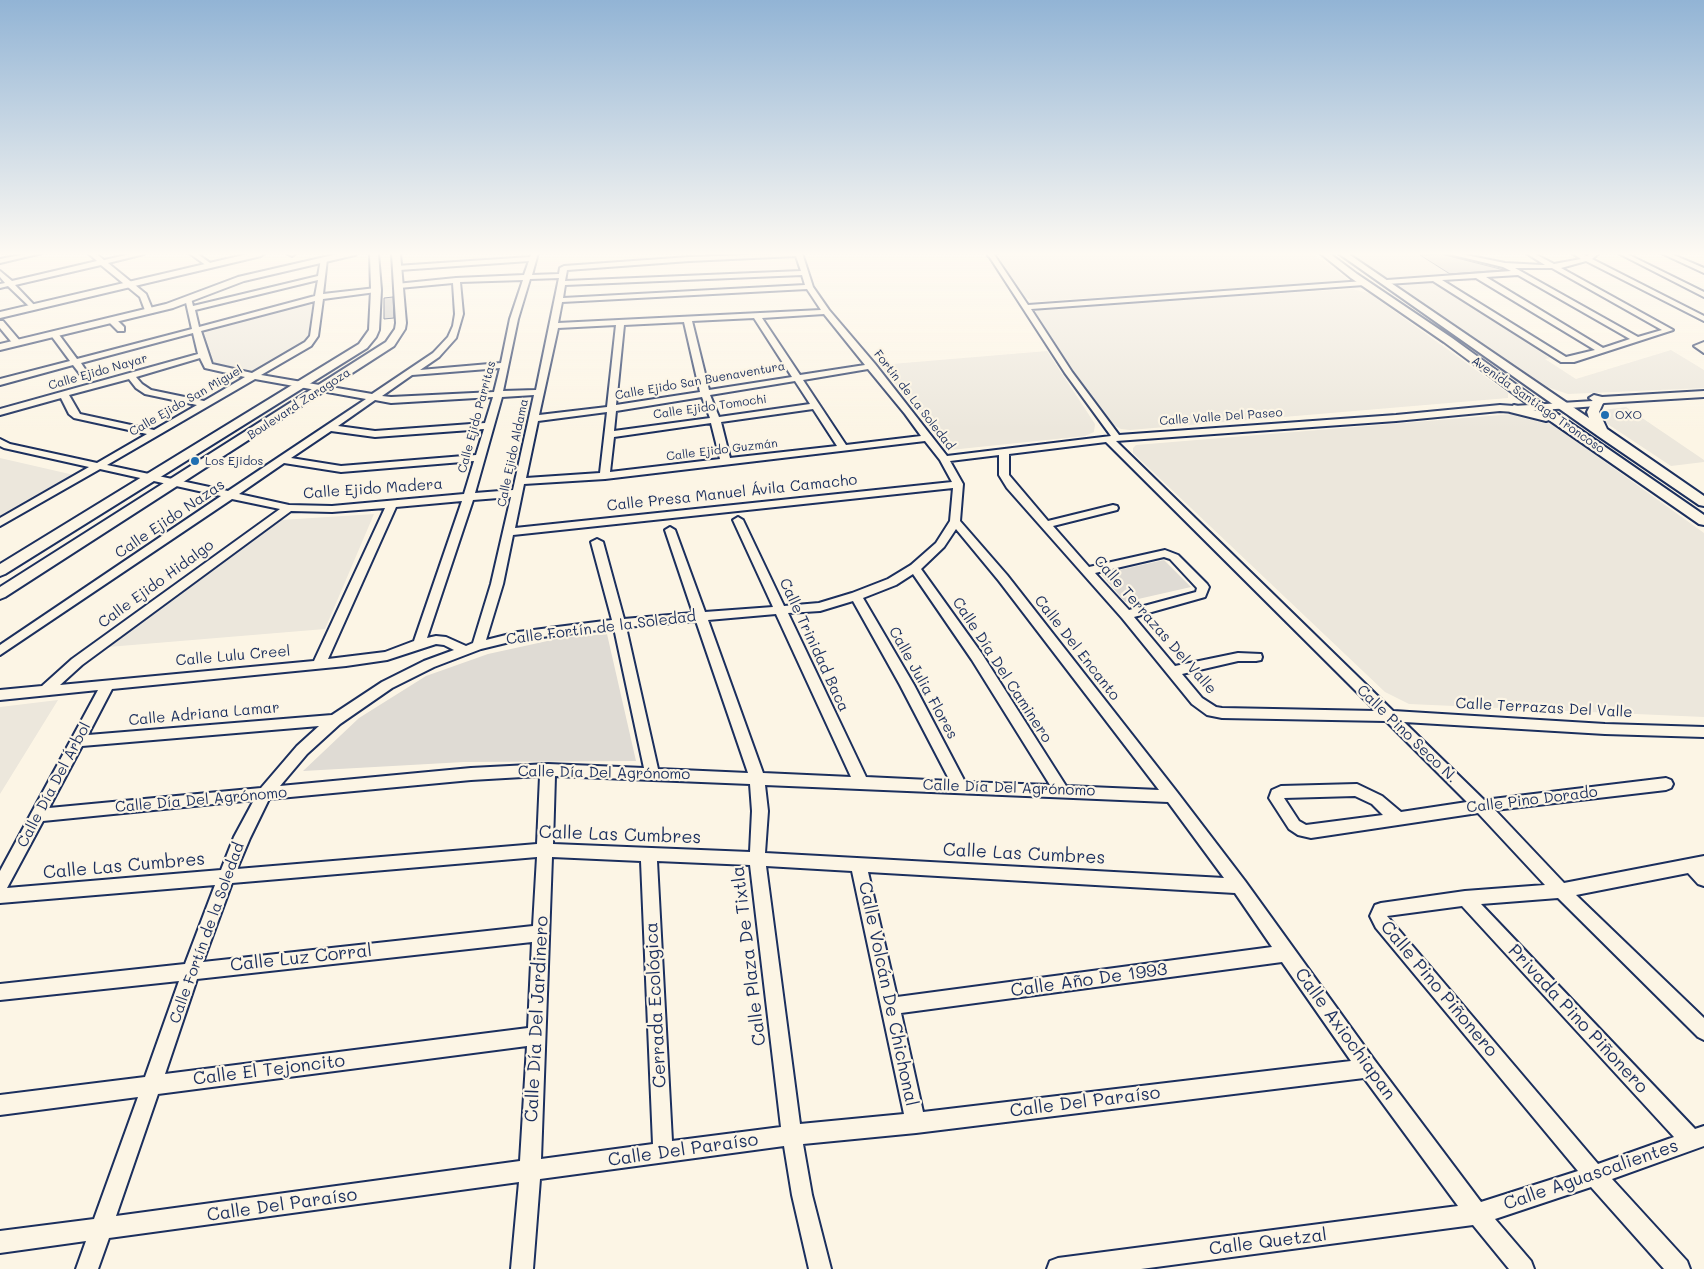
<!DOCTYPE html>
<meta charset="utf-8">
<style>
body{margin:0}
canvas{display:block;background:#fcf5e5}
</style>
<canvas width="1704" height="1269"></canvas>
<script>
const context = document.querySelector('canvas').getContext('2d');
context.lineJoin = 'round';
function paint(path, color) { context.fillStyle = color; context.fill(path, 'evenodd'); }
const shape = rows => new Path2D(rows.map(r => 'M' + r).join(''));
function stroke(path, color, width, dash) { context.strokeStyle = color; context.lineWidth = width; context.lineCap = dash ? 'butt' : 'round'; context.setLineDash(dash || []); context.stroke(path); }
function drawText(font, color, halo, rows, align = 'center') {
  context.font = font + ' Mali,sans-serif'; context.lineWidth = 4.5; context.setLineDash([]); context.textBaseline = 'middle'; context.strokeStyle = halo; context.fillStyle = color; for (const [text, x, y, turn = 0] of rows) {
    context.save(); context.translate(x, y); context.rotate((+turn || 0) * Math.PI / 180); context.textAlign = isNaN(turn) ? turn : align; if (halo) context.strokeText(text, 0, 0); context.fillText(text, 0, 0); context.restore();
  }
}
paint(shape([
 [1021,253,1312,253,1350,281,1044,301,1031,300,1023,297,997,254],
 [1347,253,1440,253,1463,259,1501,266,1507,271,1391,279,1384,277],
 [1425,281,1437,285,1550,358,1545,359,1576,379,1671,350,1704,370,1704,388,1568,394,1547,387,1395,284],
 [1352,289,1369,293,1508,393,1508,398,1130,430,1121,429,1113,425,1040,324,1035,312,1042,308],
 [313,301,308,337,301,344,251,374,212,366,202,331],
 [1047,351,1095,424,1094,432,1085,436,950,450,880,365],
 [1626,407,1704,460,1704,462,1671,466,1600,419,1599,413,1603,410],
 [1513,414,1523,414,1552,424,1704,533,1704,717,1409,704,1385,692,1133,453,1133,448,1136,445],
 [0,458,74,475,0,516],
 [374,514,325,629,108,647,281,520],
 [58,700,0,794,0,707]
]), '#ece7dc');
paint(shape([
 [1164,560,1191,587,1125,602,1101,574],
 [607,634,636,761,464,762,303,771,359,718,426,676,488,654,561,638]
]), '#dfdbd4');
const building = shape([
 [1443,254,1445,255,1504,270,1450,274,1420,255,1443,254],
 [393,297,394,318,384,319,384,298,393,297]
]);
paint(building, '#c8c7c6');
stroke(building, '#1b2f5e', 1);
const minor = shape([
 [31,253,42,253,0,263,0,259,31,253],
 [88,253,95,253,104,260,135,253,145,253,144,254,108,263,146,294,153,311,152,313,146,313,140,297,101,265,15,285,36,307,32,309,8,286,0,288,0,284,5,283,0,277,0,271,12,281,97,261,88,253],
 [189,253,196,253,213,265,207,266,189,253],
 [286,253,294,253,295,254,292,256,286,253],
 [532,253,538,253,532,275,559,274,560,268,564,266,689,257,802,253,813,287,829,310,875,364,947,456,1111,436,1065,373,987,253,993,253,1028,305,1364,281,1368,283,1364,285,1031,309,1072,372,1119,435,1396,415,1500,405,1514,406,1593,401,1589,398,1594,395,1602,397,1704,391,1704,397,1604,403,1597,406,1514,412,1500,411,1396,421,1116,441,1393,711,1605,724,1704,727,1704,737,1605,734,1404,722,1484,800,1666,778,1671,780,1673,784,1671,788,1666,790,1495,810,1564,883,1704,856,1704,886,1698,884,1688,873,1576,895,1704,1018,1704,1040,1698,1037,1558,898,1481,904,1695,1129,1704,1126,1704,1146,1612,1179,1687,1261,1690,1269,1664,1269,1591,1187,1495,1219,1531,1261,1534,1269,1509,1269,1473,1225,1141,1269,1047,1269,1050,1261,1058,1258,1458,1206,1364,1078,916,1133,803,1144,812,1195,831,1269,809,1269,792,1195,784,1146,540,1179,533,1269,511,1269,519,1182,109,1238,98,1269,76,1269,86,1241,0,1253,0,1231,94,1219,138,1097,0,1115,0,1095,145,1077,179,981,0,1000,0,984,185,964,215,885,0,903,0,871,98,690,0,700,0,690,42,686,72,659,280,509,232,499,0,655,0,645,221,496,100,469,0,526,0,518,89,467,4,448,0,446,0,439,10,444,97,463,147,434,74,418,69,414,61,398,0,415,0,409,198,354,193,333,81,363,87,372,83,375,80,374,73,365,0,385,0,379,70,361,50,334,51,332,57,332,77,359,192,329,185,298,191,298,193,306,318,276,321,259,324,257,327,259,323,294,376,288,380,290,376,292,323,299,318,336,311,346,261,375,372,394,433,353,448,337,453,326,455,314,453,283,399,288,396,288,396,284,456,278,524,275,529,261,399,270,395,268,396,266,530,257,532,253],
 [796,256,801,271,565,281,567,270,689,261,796,256],
 [802,275,805,285,563,298,565,285,802,275],
 [559,278,536,390,503,391,518,319,530,279,559,278],
 [318,280,315,296,199,327,195,310,318,280],
 [523,280,510,319,501,363,420,370,439,357,456,338,463,314,460,282,523,280],
 [807,289,821,310,558,323,562,302,807,289],
 [315,301,310,336,305,342,252,373,212,364,201,331,315,301],
 [824,314,865,365,800,375,762,318,824,314],
 [754,318,792,377,709,390,692,321,754,318],
 [684,322,700,392,616,405,624,325,684,322],
 [616,325,607,407,539,415,558,328,616,325],
 [200,358,205,368,245,377,204,401,151,390,142,384,136,377,200,358],
 [500,368,494,392,391,397,382,396,412,375,500,368],
 [868,369,905,414,921,436,846,445,803,380,868,369],
 [129,379,136,388,145,394,197,405,154,430,80,414,69,395,129,379],
 [255,379,366,399,228,491,107,465,255,379],
 [795,381,810,404,719,417,710,395,795,381],
 [534,395,513,490,475,493,502,397,534,395],
 [493,397,485,423,375,431,338,426,375,400,391,403,493,397],
 [702,397,710,418,614,431,616,411,702,397],
 [813,409,837,446,730,458,721,422,813,409],
 [607,412,600,473,526,478,538,421,607,412],
 [711,423,720,459,610,472,614,437,711,423],
 [484,429,476,455,341,466,291,458,331,431,375,437,484,429],
 [925,441,940,460,952,482,515,528,524,484,605,479,925,441],
 [1106,442,1376,711,1222,708,1216,707,1202,698,1182,674,1238,661,1256,661,1261,660,1262,657,1261,654,1238,653,1175,666,1134,617,1205,597,1209,587,1207,584,1178,555,1165,550,1089,567,1053,526,1117,510,1118,508,1117,506,1113,505,1048,521,1009,475,1009,454,1106,442],
 [999,455,999,475,1007,488,1122,618,1192,704,1207,715,1222,718,1386,721,1467,802,1401,812,1382,796,1357,784,1281,786,1272,790,1269,798,1289,829,1298,835,1311,838,1478,813,1545,885,1465,891,1381,903,1375,905,1370,916,1376,928,1578,1171,1481,1202,1375,1061,1245,881,1177,792,1007,575,960,521,963,484,950,461,999,455],
 [474,461,464,494,332,506,289,505,239,494,284,463,341,472,474,461],
 [953,488,950,521,936,543,911,565,888,579,852,593,819,603,784,606,743,520,738,517,733,520,773,607,705,612,675,530,670,527,665,530,693,613,624,619,603,542,597,539,591,542,612,620,518,632,486,640,503,584,513,535,953,488],
 [511,497,491,584,473,643,466,646,446,637,436,636,427,638,473,500,511,497],
 [462,501,414,641,385,652,328,659,396,507,462,501],
 [385,508,314,661,60,685,82,665,291,511,332,512,385,508],
 [956,529,999,581,1159,790,1066,786,982,654,921,569,944,547,956,529],
 [1164,557,1170,559,1197,588,1196,592,1129,610,1095,573,1164,557],
 [913,574,972,660,1050,785,965,782,914,685,863,598,896,585,913,574],
 [853,601,900,685,950,781,866,777,788,613,820,611,853,601],
 [776,614,851,777,763,773,708,620,776,614],
 [696,621,748,773,658,769,626,627,696,621],
 [614,628,644,768,548,764,471,768,280,786,307,754,340,724,392,688,434,667,481,649,518,640,614,628],
 [436,644,444,645,454,650,424,661,382,682,332,715,88,735,112,689,346,666,387,660,436,644],
 [319,726,297,746,261,788,49,808,82,746,319,726],
 [540,776,537,844,237,869,250,838,269,799,471,780,540,776],
 [555,776,750,784,752,811,750,852,553,844,555,776],
 [765,785,1168,802,1224,878,765,853,768,811,765,785],
 [1355,796,1372,804,1383,815,1306,825,1299,821,1284,798,1355,796],
 [254,800,234,837,221,870,7,888,43,821,254,800],
 [537,857,533,926,203,962,232,883,537,857],
 [552,857,641,861,653,1144,541,1159,552,857],
 [657,861,750,865,781,1127,672,1141,657,861],
 [766,866,852,871,904,1114,800,1124,766,866],
 [868,872,1235,893,1272,947,897,997,868,872],
 [1462,906,1674,1137,1598,1164,1387,916,1462,906],
 [532,942,528,1028,165,1074,197,979,532,942],
 [1282,962,1351,1061,923,1112,901,1013,1282,962],
 [527,1046,520,1161,116,1216,158,1094,527,1046],
 [1445,253,1456,253,1505,263,1543,265,1545,265,1526,253,1533,253,1554,264,1581,259,1572,253,1579,253,1587,256,1592,253,1599,253,1592,259,1704,316,1704,321,1586,261,1561,268,1673,330,1574,362,1561,362,1433,281,1387,284,1383,282,1387,280,1511,271,1503,267,1445,253],
 [1515,268,1552,268,1662,330,1638,337,1515,268],
 [1518,275,1630,339,1603,348,1486,277,1518,275],
 [1476,278,1595,350,1566,357,1442,280,1476,278],
 [1618,253,1625,253,1704,292,1704,297,1618,253],
 [1661,253,1669,253,1704,268,1704,273,1661,253],
 [109,318,115,318,124,327,124,331,118,331,109,322,109,318],
 [0,321,3,321,20,341,20,345,14,345,0,328,0,321],
 [1704,342,1704,353,1694,346,1704,342]
]);
const major = shape([
 [252,253,265,253,261,256,0,318,0,312,252,253],
 [342,253,356,253,355,255,244,281,173,308,0,350,0,344,166,304,238,277,342,253],
 [370,253,378,253,381,290,379,330,376,337,367,348,5,574,0,576,0,564,359,344,369,330,371,290,370,253],
 [392,253,400,253,406,323,405,329,394,346,5,597,0,599,0,587,386,342,395,329,396,323,392,253],
 [988,253,997,253,991,257,988,256,988,253],
 [1320,253,1329,253,1357,274,1452,338,1543,404,1704,515,1704,525,1699,524,1549,420,1546,421,1510,412,1508,409,1514,405,1537,411,1444,342,1351,278,1320,253],
 [1338,253,1347,253,1589,418,1587,412,1593,400,1601,400,1603,403,1599,412,1607,429,1704,496,1704,506,1699,505,1598,436,1338,253]
]);
stroke(minor, '#1b2f5e', 4);
stroke(major, '#1b2f5e', 4);
paint(minor, '#fcf5e5');
paint(major, '#fcf5e5');
const sky = context.createLinearGradient(0, 0, 0, 430);
sky.addColorStop(0, '#92b4d5');
sky.addColorStop(0.59, '#fefaf3');
sky.addColorStop(1, '#fefaf300');
context.fillStyle = sky;
context.fillRect(0, 0, 1704, 430);
for (const [x, y, r, color] of [
 [1605,415,5,"#1f6fb2"],
 [195,461,5,"#1f6fb2"]
]) { const dot = new Path2D(); dot.arc(x, y, r, 0, 2 * Math.PI); context.fillStyle = color; context.fill(dot); stroke(dot, '#fcf5e5', 2); }
drawText('12px', '#1b2f5e', '#fcf5e5', [
 ["Calle Ejido Nayar",98,372,-16],
 ["Calle Ejido San Buenaventura",700,381,-10],
 ["Fortin de La Soledad",914,400,52],
 ["Calle Ejido San Miguel",186,401,-30],
 ["Boulevard Zaragoza",299,404,-33],
 ["Avenida Santiago Troncoso",1538,405,35],
 ["Calle Ejido Tomochi",710,407,-8],
 ["Calle Ejido Parritas",477,417,-75],
 ["Calle Valle Del Paseo",1221,417,-4],
 ["Calle Ejido Guzmán",722,450,-7],
 ["Calle Ejido Aldama",513,453,-78]
]);
drawText('12px', '#1b2f5e', '#fcf5e5', [
 ["OXO",1615,415],
 ["Los Ejidos",205,461]
], 'left');
drawText('15px', '#1b2f5e', '#fcf5e5', [
 ["Calle Ejido Madera",373,489,-4],
 ["Calle Presa Manuel Ávila Camacho",732,493,-6],
 ["Calle Ejido Nazas",170,519,-34],
 ["Calle Ejido Hidalgo",156,584,-36],
 ["Calle Terrazas Del Valle",1155,625,49],
 ["Calle Fortín de la Soledad",601,628,-7],
 ["Calle Trinidad Baca",814,645,65],
 ["Calle Del Encanto",1077,648,52],
 ["Calle Lulu Creel",233,656,-5],
 ["Calle Día Del Caminero",1002,670,57],
 ["Calle Julia Flores",923,683,61],
 ["Calle Terrazas Del Valle",1544,708,3],
 ["Calle Adriana Lamar",204,714,-5],
 ["Calle Pino Seco N.",1407,734,44],
 ["Calle Día Del Agrónomo",604,773,1],
 ["Calle Día Del Árbol",54,785,-62],
 ["Calle Día Del Agrónomo",1009,788,2],
 ["Calle Día Del Agrónomo",201,800,-5],
 ["Calle Pino Dorado",1532,800,-7],
 ["Calle Fortín de la Soledad",207,933,-70]
]);
drawText('18px', '#1b2f5e', '#fcf5e5', [
 ["Calle Las Cumbres",620,835,2],
 ["Calle Las Cumbres",1024,854,3],
 ["Calle Las Cumbres",124,866,-5],
 ["Calle Plaza De Tixtla",749,956,-97],
 ["Calle Luz Corral",301,958,-6],
 ["Calle Año De 1993",1089,980,-8],
 ["Calle Pino Piñonero",1439,989,50],
 ["Calle Volcán De Chichonal",888,994,78],
 ["Cerrada Ecológica",656,1005,-93],
 ["Calle Día Del Jardinero",537,1019,-87],
 ["Privada Pino Piñonero",1578,1019,47],
 ["Calle Axiochiapan",1345,1034,54],
 ["Calle El Tejoncito",269,1070,-7],
 ["Calle Del Paraíso",1085,1102,-7],
 ["Calle Del Paraíso",683,1150,-8],
 ["Calle Aguascalientes",1591,1175,-19],
 ["Calle Del Paraíso",282,1205,-8],
 ["Calle Quetzal",1268,1242,-7]
]);
</script>
